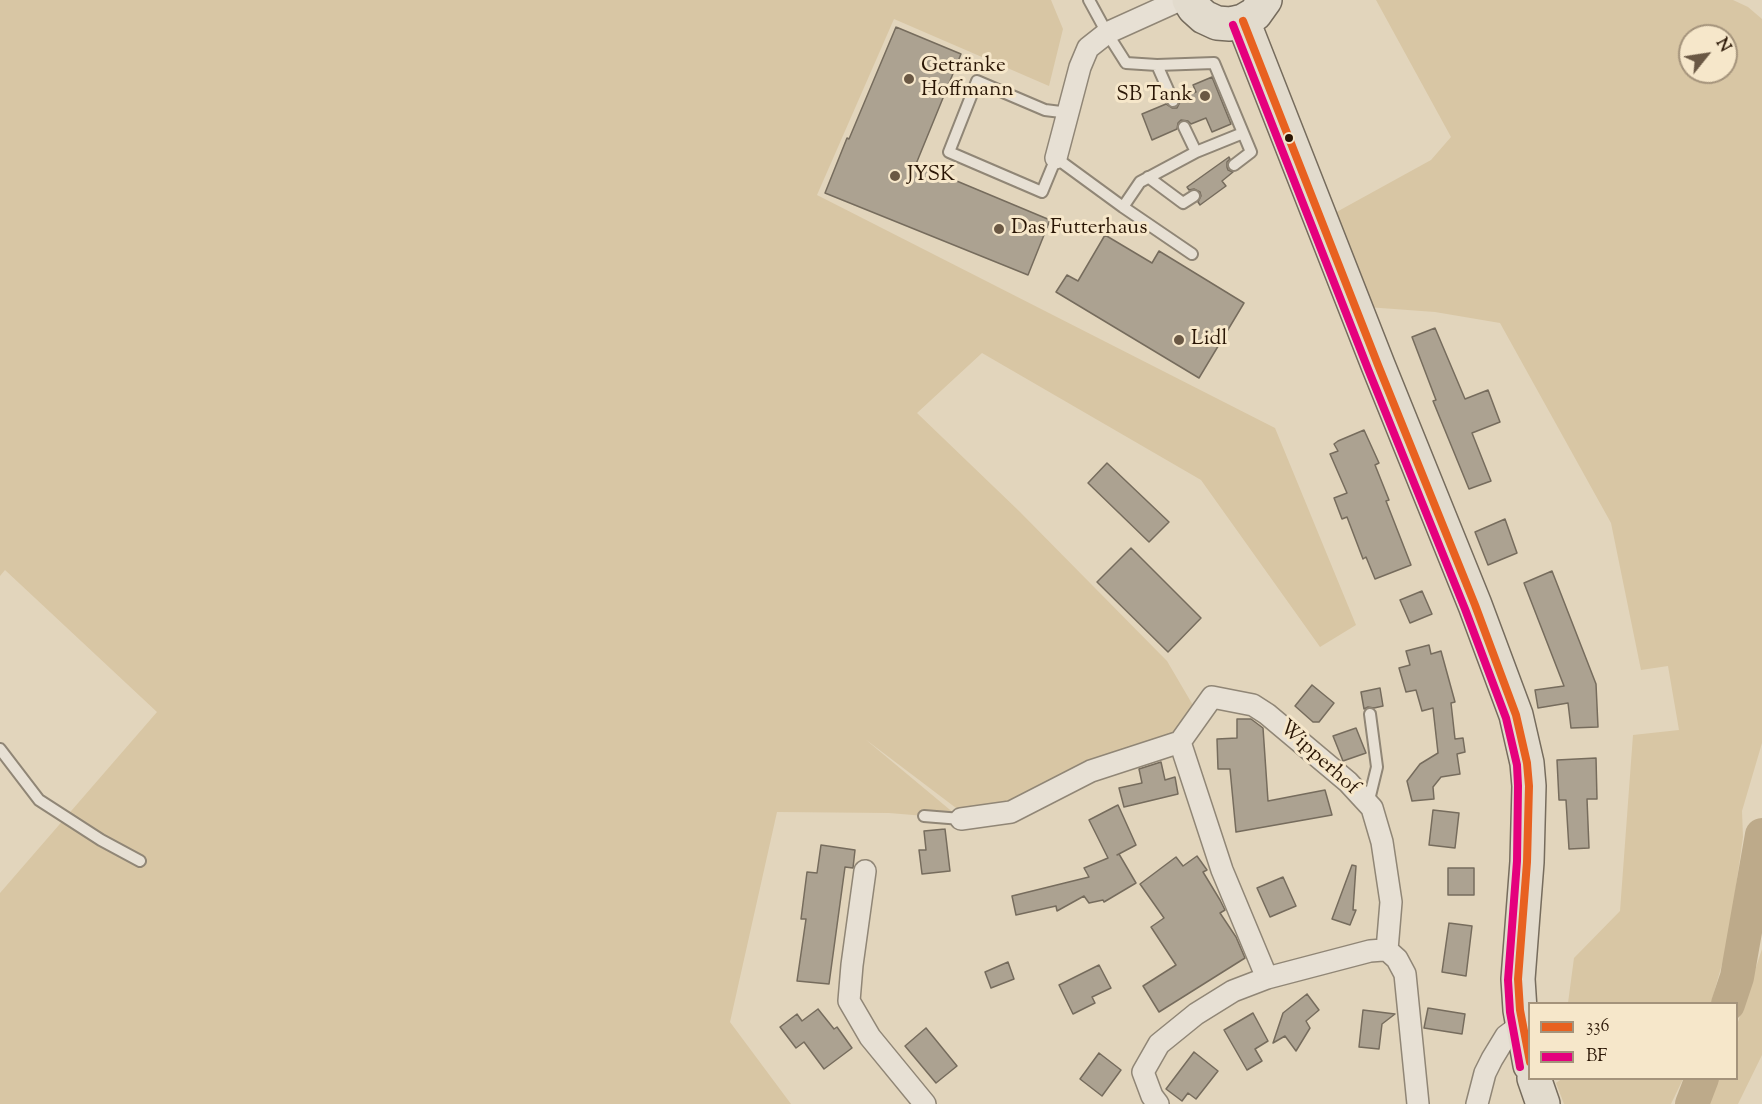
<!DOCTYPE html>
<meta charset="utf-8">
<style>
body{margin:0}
#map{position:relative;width:1762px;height:1104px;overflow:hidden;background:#e2d5bc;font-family:"Sorts Mill Goudy",serif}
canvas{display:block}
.legend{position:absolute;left:1528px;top:1002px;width:210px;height:78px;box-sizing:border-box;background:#f6e7ca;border:2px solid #a4937b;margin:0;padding:8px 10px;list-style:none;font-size:18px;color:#291504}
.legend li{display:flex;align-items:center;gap:12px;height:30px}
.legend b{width:30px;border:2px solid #a4937b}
.north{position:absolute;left:1678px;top:24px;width:60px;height:60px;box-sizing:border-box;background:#f6e7ca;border:2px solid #a4937b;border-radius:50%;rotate:60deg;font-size:16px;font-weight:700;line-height:24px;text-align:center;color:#291504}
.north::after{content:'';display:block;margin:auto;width:21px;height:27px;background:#6a5844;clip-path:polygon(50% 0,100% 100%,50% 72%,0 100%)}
</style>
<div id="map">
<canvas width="1762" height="1104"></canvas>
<ul class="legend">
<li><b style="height:8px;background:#e86120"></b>336</li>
<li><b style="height:8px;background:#e5007d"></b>BF</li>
</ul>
<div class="north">N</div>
</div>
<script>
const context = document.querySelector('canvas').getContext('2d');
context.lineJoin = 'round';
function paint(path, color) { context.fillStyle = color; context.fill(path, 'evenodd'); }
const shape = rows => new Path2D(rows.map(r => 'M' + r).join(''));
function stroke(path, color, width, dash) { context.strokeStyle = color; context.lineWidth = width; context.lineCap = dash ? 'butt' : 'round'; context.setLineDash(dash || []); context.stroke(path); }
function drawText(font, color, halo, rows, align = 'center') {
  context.font = font + ' "Sorts Mill Goudy",serif'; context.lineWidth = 6; context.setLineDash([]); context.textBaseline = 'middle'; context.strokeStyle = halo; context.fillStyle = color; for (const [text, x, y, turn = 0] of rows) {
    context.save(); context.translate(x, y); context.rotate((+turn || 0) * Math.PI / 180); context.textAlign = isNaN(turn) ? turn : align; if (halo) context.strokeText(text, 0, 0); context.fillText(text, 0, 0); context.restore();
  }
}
paint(shape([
 [0,0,1051,0,1063,29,1049,86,894,19,817,195,1275,428,1356,625,1320,647,1201,480,982,353,917,413,1019,511,1167,661,1194,707,1176,736,1004,806,960,811,865,739,961,819,889,813,777,812,730,1022,791,1104,0,1104,0,893,157,712,5,570,0,576],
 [1376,0,1733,0,1748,7,1762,19,1762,743,1742,811,1743,837,1728,943,1711,1003,1568,1003,1574,958,1620,911,1633,735,1679,730,1668,666,1641,670,1611,523,1500,323,1435,312,1353,306,1322,220,1431,160,1451,137],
 [1690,36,1726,36,1726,72,1690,72],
 [1762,949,1762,1055,1738,1104,1702,1104,1714,1079,1736,1078,1737,1025],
 [1563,1078,1683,1078,1683,1079,1671,1104,1564,1104,1556,1083]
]), '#d8c6a4');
stroke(shape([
 [1728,1004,1737,977,1762,835],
 [1692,1104,1702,1078]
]), '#bdaa8a', 34);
const building = shape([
 [896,27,961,54,916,164,1050,220,1028,275,825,193,847,138,849,139,896,27],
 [1212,77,1231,124,1212,132,1206,118,1191,124,1188,121,1181,120,1178,123,1177,129,1152,140,1142,114,1166,104,1172,108,1177,108,1180,102,1180,98,1196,92,1193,85,1212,77],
 [1229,157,1230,159,1227,162,1227,167,1228,170,1233,172,1222,181,1226,186,1200,205,1198,202,1201,196,1200,192,1194,189,1189,190,1187,187,1229,157],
 [1105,235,1152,263,1159,251,1244,303,1199,378,1056,292,1067,275,1078,281,1105,235],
 [1435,328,1465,399,1488,390,1500,422,1472,433,1491,481,1469,489,1433,401,1436,400,1412,337,1435,328],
 [1364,430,1379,463,1375,465,1389,500,1386,501,1411,565,1375,579,1366,557,1363,559,1347,517,1342,519,1334,498,1347,493,1330,454,1338,451,1334,444,1338,441,1364,430],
 [1107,463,1169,522,1149,542,1088,483,1107,463],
 [1505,519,1517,553,1488,565,1475,532,1505,519],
 [1131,548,1201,618,1168,652,1097,582,1131,548],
 [1552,571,1596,684,1598,727,1571,728,1568,703,1538,708,1535,690,1564,686,1524,583,1552,571],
 [1422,591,1432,614,1410,623,1400,600,1422,591],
 [1429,645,1431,654,1441,651,1455,702,1451,703,1455,739,1463,738,1465,752,1457,754,1460,774,1441,777,1433,787,1434,799,1412,801,1407,781,1420,764,1438,753,1433,708,1422,711,1416,690,1406,692,1399,668,1410,665,1406,651,1429,645],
 [1312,685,1334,703,1319,722,1313,722,1295,706,1312,685],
 [1380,688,1383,706,1374,708,1368,707,1364,709,1361,692,1380,688],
 [1237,719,1251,719,1263,728,1268,801,1325,790,1332,815,1236,832,1230,769,1218,769,1217,739,1237,738,1237,719],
 [1356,728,1366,753,1343,761,1333,736,1356,728],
 [1596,758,1597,799,1587,799,1589,848,1569,849,1566,800,1559,800,1557,760,1596,758],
 [1161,762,1165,780,1175,777,1178,794,1124,807,1119,788,1142,783,1139,769,1161,762],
 [1118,805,1136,845,1117,855,1119,854,1136,883,1104,902,1103,900,1089,903,1084,896,1057,911,1056,906,1016,915,1012,896,1089,877,1084,868,1108,858,1089,820,1118,805],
 [1433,810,1459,813,1455,848,1429,845,1433,810],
 [945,829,950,871,922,874,919,850,926,850,924,831,945,829],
 [821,845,855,850,853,868,845,867,829,984,797,981,806,919,801,919,807,872,817,873,821,845],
 [1197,856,1207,870,1203,872,1220,900,1225,910,1220,913,1236,937,1245,958,1159,1012,1143,986,1176,965,1151,927,1164,918,1140,884,1176,857,1183,866,1197,856],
 [1352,865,1356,866,1353,910,1356,910,1350,925,1332,919,1352,865],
 [1448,868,1474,868,1474,895,1448,895,1448,868],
 [1283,877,1296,906,1270,917,1257,888,1283,877],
 [1449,923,1472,926,1466,976,1442,972,1449,923],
 [1008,962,1014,979,991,988,985,972,1008,962],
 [1099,965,1111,988,1092,997,1095,1003,1073,1014,1059,985,1099,965],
 [1307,994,1319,1010,1306,1021,1310,1028,1296,1051,1285,1036,1273,1043,1283,1013,1307,994],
 [1428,1008,1465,1014,1462,1034,1424,1028,1428,1008],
 [818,1009,834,1029,837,1027,852,1048,824,1069,804,1042,796,1048,780,1027,797,1014,802,1021,818,1009],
 [1363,1010,1395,1014,1382,1024,1379,1049,1359,1047,1363,1010],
 [1253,1013,1268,1041,1255,1049,1262,1061,1247,1070,1224,1030,1253,1013],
 [926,1028,957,1066,936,1083,905,1046,926,1028],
 [1194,1052,1218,1071,1196,1099,1188,1093,1182,1101,1166,1089,1194,1052],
 [1099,1053,1121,1070,1102,1096,1080,1079,1099,1053]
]);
paint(building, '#aca291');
stroke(building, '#766c5d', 1.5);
const service = shape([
 [1089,0,1107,33,1126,63,1157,65,1173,101],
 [1157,65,1214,63,1251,152,1234,165],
 [1069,113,1045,110,977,81,949,152,1042,192,1056,158,1123,207,1140,182,1196,152,1184,127],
 [1196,152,1243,133],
 [1148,177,1183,203,1194,196],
 [1123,207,1192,254],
 [0,749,39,800,101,840,140,861],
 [1368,804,1377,767,1370,714],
 [924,816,961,819]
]);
const minor = shape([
 [1056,158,1080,67,1088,48,1107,33,1180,0],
 [961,819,1011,812,1091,771,1180,742],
 [865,871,852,965,849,1001,870,1037,925,1104],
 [1267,978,1222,870,1180,742,1212,697,1253,705,1267,714,1348,782,1372,808,1382,842,1391,902,1387,950],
 [1158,1104,1152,1096,1143,1072,1159,1044,1196,1014,1233,991,1267,978,1370,951,1383,950,1387,950,1397,959,1405,974,1418,1104],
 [1477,1104,1485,1073,1492,1059,1506,1036,1522,1024]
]);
const primary = shape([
 [1189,0,1194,8,1204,17,1217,23,1230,24,1243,21,1255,14,1265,0],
 [1243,21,1378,365,1475,605,1516,715,1527,763,1529,786,1527,862,1518,979,1520,1010,1530,1065],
 [1534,1078,1543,1104]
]);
stroke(service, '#908676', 14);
stroke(minor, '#908676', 24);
stroke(primary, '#766c5d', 36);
stroke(service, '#e7e0d4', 10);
stroke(minor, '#e7e0d4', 21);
stroke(primary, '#e2dbcd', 33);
stroke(shape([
 [1243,21,1378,365,1475,605,1516,715,1527,763,1529,786,1527,862,1518,979,1520,1010,1530,1062]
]), '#e86120', 8);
stroke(shape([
 [1233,25,1368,369,1465,609,1506,718,1517,765,1518,786,1517,861,1508,980,1510,1012,1520,1067]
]), '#e5007d', 8);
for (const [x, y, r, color] of [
 [909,79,6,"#6a5844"],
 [1205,96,6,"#6a5844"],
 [1289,138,5,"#291504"],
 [895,176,6,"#6a5844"],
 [999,229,6,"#6a5844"],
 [1179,340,6,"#6a5844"]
]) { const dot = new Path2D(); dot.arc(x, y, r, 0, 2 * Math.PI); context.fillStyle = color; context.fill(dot); stroke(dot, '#f6e7ca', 2); }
drawText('21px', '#291504', '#f6e7ca', [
 ["Getränke",921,67],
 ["Hoffmann",921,91],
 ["SB Tank",1193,96,"right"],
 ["JYSK",907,176],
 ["Das Futterhaus",1011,229],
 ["Lidl",1191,340]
], 'left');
drawText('21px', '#291504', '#f6e7ca', [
 ["Wipperhof",1318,759,42]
]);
</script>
